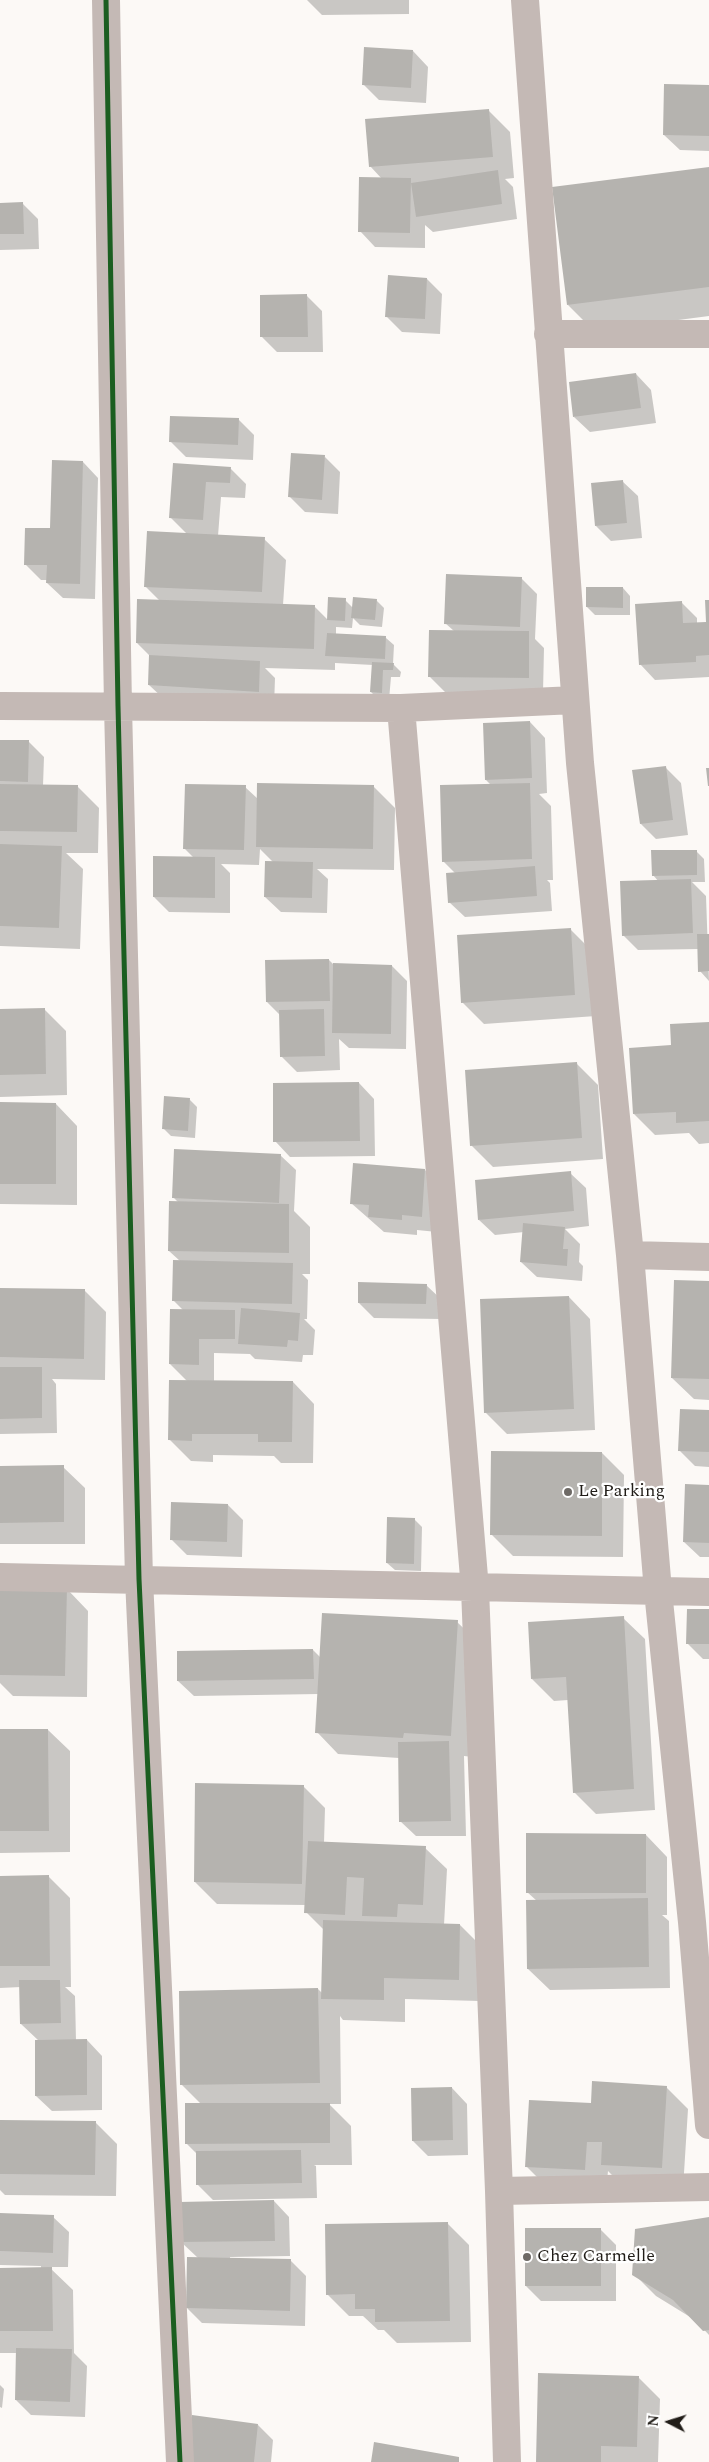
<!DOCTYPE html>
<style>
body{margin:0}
#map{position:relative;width:709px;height:2462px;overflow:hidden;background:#fcf9f6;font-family:Spectral,serif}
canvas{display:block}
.north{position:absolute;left:644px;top:2397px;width:50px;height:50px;-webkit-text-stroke:4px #fff;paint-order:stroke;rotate:275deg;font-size:14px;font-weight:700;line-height:20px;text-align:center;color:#211d18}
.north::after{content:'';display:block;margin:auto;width:18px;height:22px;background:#211d18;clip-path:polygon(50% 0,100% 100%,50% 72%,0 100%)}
</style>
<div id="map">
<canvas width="709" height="2462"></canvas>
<div class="north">N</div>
</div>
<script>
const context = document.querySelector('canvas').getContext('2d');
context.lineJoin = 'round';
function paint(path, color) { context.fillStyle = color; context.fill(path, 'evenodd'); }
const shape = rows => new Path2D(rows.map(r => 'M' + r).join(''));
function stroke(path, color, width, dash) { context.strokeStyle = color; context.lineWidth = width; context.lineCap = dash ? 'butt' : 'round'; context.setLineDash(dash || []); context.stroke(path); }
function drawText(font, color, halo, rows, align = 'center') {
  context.font = font + ' Spectral,serif'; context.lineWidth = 4.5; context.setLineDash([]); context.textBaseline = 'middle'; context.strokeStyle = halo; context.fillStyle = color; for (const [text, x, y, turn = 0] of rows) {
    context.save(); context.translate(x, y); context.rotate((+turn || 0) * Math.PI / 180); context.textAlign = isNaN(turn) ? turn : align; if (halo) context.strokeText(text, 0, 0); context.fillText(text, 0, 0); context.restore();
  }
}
paint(shape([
 [307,0,409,0,409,14,322,15],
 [413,51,428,67,426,103,379,100,364,85],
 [709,86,709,151,680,150,664,135],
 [488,110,510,132,514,178,505,179,513,187,517,219,433,232,425,225,425,248,375,247,360,231,382,179,370,166],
 [709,169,709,316,594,331,568,305],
 [0,204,23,204,38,219,39,249,0,250],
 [427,279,442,294,440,334,402,332,387,317],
 [307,296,322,311,323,352,277,352,262,337],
 [636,374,651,390,656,423,590,432,574,417],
 [238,419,254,435,253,460,186,457,171,442],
 [325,457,340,472,338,514,305,512,290,497],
 [83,462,98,478,95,599,63,598,47,583,47,580,41,580,25,564,51,529],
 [175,464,231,469,246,484,245,498,221,497,218,536,264,539,286,560,283,605,314,606,328,620,345,600,353,608,376,600,384,608,382,627,360,625,353,618,352,628,336,627,336,635,386,638,394,645,393,664,401,672,400,677,391,677,389,700,379,700,371,692,373,665,335,663,335,670,265,668,275,678,274,707,165,700,149,685,151,657,137,643,160,601,145,586,188,535,170,517],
 [622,481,638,496,642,538,611,541,596,526],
 [521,578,537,594,535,639,544,648,543,693,445,692,430,677,454,631,445,623],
 [623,588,630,596,630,615,595,615,587,607],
 [709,601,709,677,655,680,640,664,681,602,697,618,697,623,707,623],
 [530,722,545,738,547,793,539,794,551,806,553,880,547,880,550,883,552,911,465,917,449,902,456,874,443,861,491,785,486,780],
 [0,741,28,741,44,757,43,786,78,787,99,808,98,853,66,853,83,869,80,949,0,946],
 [666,768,681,783,688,835,656,839,641,824],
 [373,786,395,808,394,870,317,869,328,879,327,913,281,912,265,897,273,862,260,849,259,865,221,864,230,873,230,913,169,912,154,897,194,858,184,848,245,787,258,799],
 [696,851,704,859,705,882,692,882,706,896,709,981,700,971,699,949,638,950,623,935,659,882,653,875],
 [570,929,592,951,596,1016,484,1024,462,1002],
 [329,960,333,964,392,966,407,981,406,1049,349,1048,339,1039,340,1070,297,1072,281,1056,280,1015,267,1002],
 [44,1009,66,1031,67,1095,0,1097,0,1010],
 [709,1023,709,1143,699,1144,689,1133,655,1135,634,1114,673,1047],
 [576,1063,598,1085,603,1159,493,1167,471,1145],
 [359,1083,374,1099,375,1156,290,1157,275,1141],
 [189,1099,197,1107,195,1138,171,1136,163,1128],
 [0,1104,56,1104,77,1126,77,1205,0,1204],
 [280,1155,296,1170,294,1211,310,1227,310,1274,302,1274,308,1280,307,1319,304,1319,315,1330,313,1355,303,1355,302,1362,255,1359,250,1354,214,1353,214,1382,293,1382,314,1404,313,1463,281,1463,274,1456,213,1455,213,1462,191,1461,170,1440,187,1381,170,1364,184,1311,173,1300,180,1261,169,1251,179,1203,174,1198],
 [425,1170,440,1186,437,1232,417,1230,417,1235,384,1232,351,1203],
 [570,1173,586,1188,589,1226,565,1229,580,1244,579,1262,583,1266,582,1281,537,1277,521,1262,524,1232,495,1235,479,1220],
 [709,1282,709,1400,694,1399,672,1378],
 [426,1285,442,1300,441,1319,374,1318,359,1303],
 [0,1289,85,1291,106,1312,105,1380,52,1379,56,1384,57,1433,0,1434],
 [569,1297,590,1319,595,1430,507,1434,485,1412],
 [709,1412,709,1467,695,1466,680,1451],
 [602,1453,624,1475,623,1557,513,1556,492,1535],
 [0,1467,63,1467,85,1488,85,1544,0,1544],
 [709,1486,709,1557,700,1557,684,1542],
 [228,1505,243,1520,242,1557,187,1555,172,1540],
 [414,1519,422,1527,421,1571,395,1570,387,1563],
 [0,1588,67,1589,88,1611,87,1697,13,1696,0,1683],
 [709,1611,709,1659,703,1659,687,1643],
 [623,1618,645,1639,655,1810,596,1814,574,1792,568,1700,554,1701,532,1679],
 [457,1622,479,1643,473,1757,464,1756,466,1836,416,1836,400,1821,399,1758,338,1754,317,1732,319,1694,194,1696,178,1681,313,1650,321,1658],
 [0,1730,48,1730,70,1751,70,1852,0,1853],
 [303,1786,325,1808,324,1843,425,1848,447,1869,444,1925,460,1925,482,1947,480,2001,405,1999,405,2022,343,2020,340,2016,341,2104,329,2104,351,2126,352,2165,314,2165,316,2166,317,2198,213,2200,198,2185,197,2154,186,2143,202,2105,181,2084,318,1989,322,1993,324,1930,306,1912,306,1905,217,1904,195,1882],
 [646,1835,667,1857,667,1915,662,1915,669,1921,670,1988,550,1990,528,1969,537,1901,527,1892],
 [48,1876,70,1898,71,1987,65,1987,75,1996,76,2041,87,2040,102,2056,102,2110,52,2111,36,2096,39,2041,21,2024,21,1987,0,1988,0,1877],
 [666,2087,688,2109,683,2189,623,2186,608,2171,606,2192,548,2188,526,2166,592,2104],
 [452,2088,467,2104,468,2155,428,2156,413,2141],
 [0,2121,95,2122,117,2144,116,2196,5,2195,0,2190],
 [274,2201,289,2217,290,2256,230,2257,230,2259,290,2260,306,2276,305,2326,202,2323,187,2308,198,2258,181,2242],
 [0,2215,53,2217,69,2232,68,2267,49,2267,73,2290,74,2353,87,2366,85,2417,31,2415,16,2400,17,2353,0,2353,0,2269,41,2269,41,2266,0,2265],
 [709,2218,709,2335,695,2320,656,2296,634,2274],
 [447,2223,469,2245,471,2342,397,2343,384,2330,378,2330,363,2316,349,2316,327,2294],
 [600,2229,616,2245,616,2301,541,2301,526,2286],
 [638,2377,660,2399,658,2462,537,2462],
 [0,2385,4,2389,2,2408,0,2407],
 [258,2425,273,2440,271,2462,187,2462]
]), '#0003');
paint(shape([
 [364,47,413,50,411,88,362,85],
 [664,84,709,85,709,136,663,135],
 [489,109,493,157,369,167,365,119],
 [709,167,709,287,567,305,552,187],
 [498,170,502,204,416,217,411,183],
 [359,177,411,178,410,233,358,232],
 [23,202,24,234,0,234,0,203],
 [388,275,427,278,425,319,385,317],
 [307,294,308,337,260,337,260,295],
 [636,373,641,408,573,417,569,382],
 [170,416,239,418,238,445,169,442],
 [291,453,325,455,322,500,288,497],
 [52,460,83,461,80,584,46,583,47,565,24,565,25,528,50,528],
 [173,463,231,467,230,483,206,482,203,520,169,518],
 [623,480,627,523,595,526,591,483],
 [147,531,265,537,262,592,144,587],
 [446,574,522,577,520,627,444,624],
 [586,587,623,587,623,608,586,607],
 [328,597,346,598,345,621,327,620],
 [353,597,377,599,375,620,351,618],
 [137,599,315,605,314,649,136,643],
 [705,600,709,600,709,655,696,656,696,662,639,665,635,604,682,601,683,623,706,622],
 [429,630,529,631,529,678,428,677],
 [327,633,386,636,385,659,325,656],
 [149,655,260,661,259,692,148,685],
 [372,662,394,663,393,670,383,670,382,693,370,692],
 [530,721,532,778,485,780,483,723],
 [0,740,29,740,28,782,0,781],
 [666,766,673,820,640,824,632,770],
 [706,768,709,768,709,786,708,786],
 [257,783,374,785,373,849,256,847],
 [530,783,532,859,442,862,440,785],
 [0,784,78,785,77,832,0,831],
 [185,784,246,785,244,850,183,849],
 [0,844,62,846,59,928,0,926],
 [651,850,697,850,697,875,652,876],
 [153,856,215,857,215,898,153,897],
 [265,861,313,862,312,898,264,897],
 [535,866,537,896,448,903,446,873],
 [691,879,693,933,622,936,620,881],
 [571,928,575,995,461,1003,457,935],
 [697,934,709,934,709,971,698,972],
 [329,959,330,1001,266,1002,265,960],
 [333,963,392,965,391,1034,332,1033],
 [45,1008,46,1074,0,1075,0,1009],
 [324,1009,325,1056,280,1057,279,1010],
 [709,1022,709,1121,676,1123,676,1112,633,1114,629,1048,671,1045,670,1024],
 [577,1062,582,1138,470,1146,465,1070],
 [359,1082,360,1141,273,1142,273,1083],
 [164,1096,190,1098,188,1131,162,1129],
 [0,1102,56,1103,56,1184,0,1184],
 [174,1149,281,1154,279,1203,172,1198],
 [353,1163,425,1169,422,1217,402,1215,402,1220,368,1217,369,1205,350,1204],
 [571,1171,574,1211,478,1220,475,1180],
 [169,1201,289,1204,289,1253,168,1251],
 [523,1223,565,1227,563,1249,568,1249,567,1266,520,1262],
 [173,1260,293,1263,292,1304,172,1301],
 [674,1280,709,1281,709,1379,671,1378],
 [358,1282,427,1284,426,1304,358,1303],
 [0,1288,85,1289,84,1359,0,1357],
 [569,1296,574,1409,484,1413,480,1299],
 [241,1308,300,1313,298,1341,288,1340,287,1347,238,1344],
 [170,1309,235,1310,235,1339,199,1339,199,1365,169,1364],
 [0,1367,42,1367,42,1418,0,1419],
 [169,1380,293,1381,292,1442,258,1442,258,1434,192,1434,192,1441,168,1440],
 [680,1409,709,1410,709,1452,678,1451],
 [491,1451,602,1452,602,1536,490,1535],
 [64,1465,64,1522,0,1523,0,1466],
 [685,1484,709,1485,709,1543,683,1542],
 [171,1502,228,1504,227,1542,170,1540],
 [387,1517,415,1518,414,1564,386,1563],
 [0,1587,67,1588,65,1676,0,1675],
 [687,1609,709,1609,709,1644,686,1644],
 [322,1613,458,1620,451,1736,404,1733,403,1738,315,1733],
 [624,1616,634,1789,573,1793,566,1677,531,1679,528,1622],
 [313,1649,314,1679,177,1681,177,1651],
 [0,1729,48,1729,49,1831,0,1831],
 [449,1741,451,1821,399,1822,398,1742],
 [195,1783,304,1785,302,1884,194,1882],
 [526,1833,646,1834,646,1893,526,1893],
 [308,1841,426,1846,423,1905,398,1904,397,1917,362,1916,364,1878,347,1877,345,1915,304,1913],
 [49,1875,50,1966,0,1966,0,1876],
 [648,1898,649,1967,527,1969,526,1900],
 [323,1920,460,1924,459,1980,384,1978,384,2000,321,1999],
 [19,1980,60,1980,61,2023,20,2024],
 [318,1988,320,2083,180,2085,179,1991],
 [87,2039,87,2095,35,2096,35,2040],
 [592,2081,667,2086,662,2168,601,2165,602,2142,587,2142,585,2170,525,2167,529,2100,591,2103],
 [452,2087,453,2140,412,2141,411,2088],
 [185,2103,330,2103,330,2143,185,2144],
 [0,2120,96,2121,95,2175,0,2174],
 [301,2150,302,2183,196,2185,196,2151],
 [274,2200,275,2241,180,2242,179,2202],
 [0,2213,54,2215,53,2253,0,2251],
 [709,2217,709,2330,703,2331,673,2300,632,2275,635,2229],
 [448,2222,450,2321,375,2322,375,2309,355,2309,355,2294,326,2295,325,2224],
 [525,2228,601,2228,601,2286,525,2286],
 [187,2257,291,2259,290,2311,186,2308],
 [52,2267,53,2331,0,2331,0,2268],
 [16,2348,72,2349,70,2402,15,2400],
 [538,2373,639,2376,637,2447,601,2446,601,2462,536,2462],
 [192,2415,258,2424,254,2462,186,2462],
 [374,2442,459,2457,459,2462,371,2462]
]), '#b5b3af');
stroke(shape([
 [106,0,118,706,139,1579,180,2462],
 [525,0,580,763,630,1255,658,1591,692,1922,709,2125],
 [548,334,709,334],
 [0,706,401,708,575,700],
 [401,708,475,1589,499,2191,507,2462],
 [630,1255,709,1257],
 [0,1577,709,1592],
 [499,2191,709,2187]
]), '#c4b9b5', 28);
stroke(shape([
 [106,0,118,706,139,1579,180,2462]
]), '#1b5e20', 5);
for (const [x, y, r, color] of [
 [568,1492,5,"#6e6a66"],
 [527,2257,5,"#6e6a66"]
]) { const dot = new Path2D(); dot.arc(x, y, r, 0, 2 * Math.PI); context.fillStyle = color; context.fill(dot); stroke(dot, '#fff', 2); }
drawText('18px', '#211d18', '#fff', [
 ["Le Parking",578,1492],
 ["Chez Carmelle",537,2257]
], 'left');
</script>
